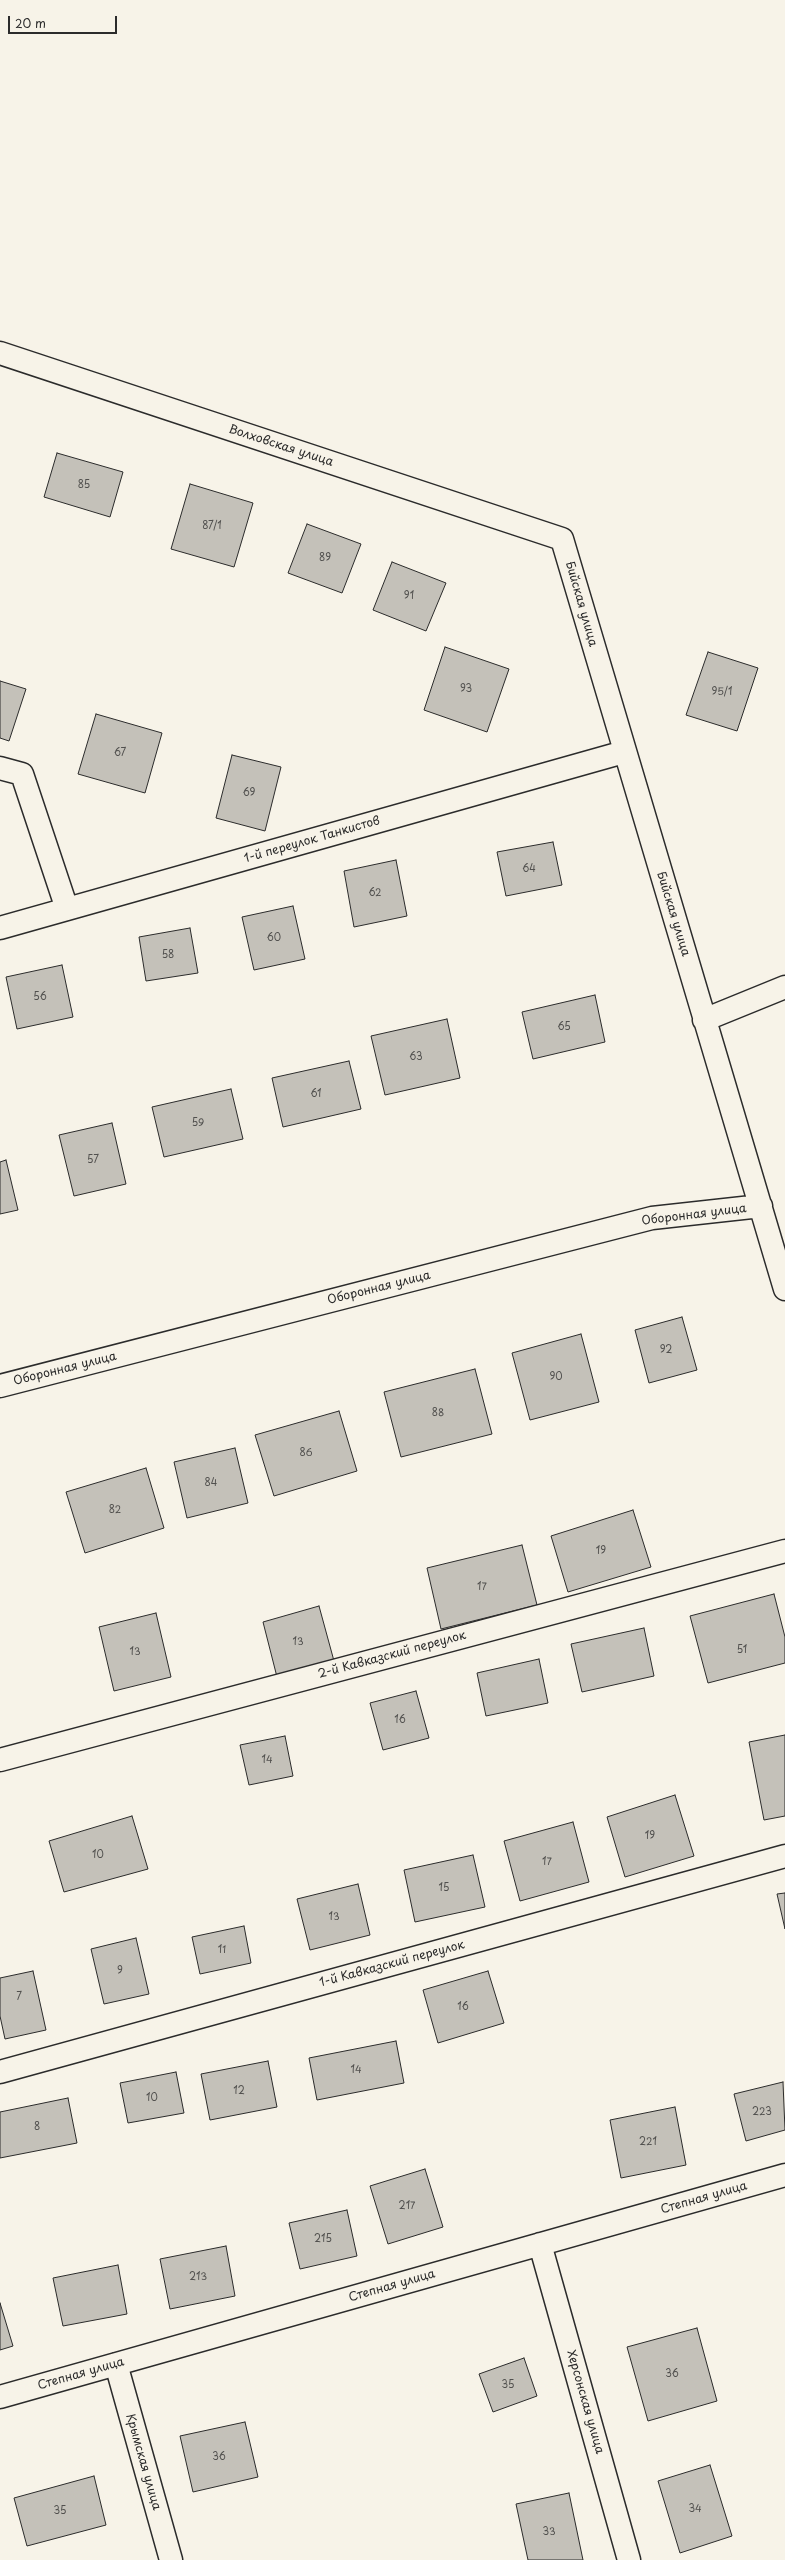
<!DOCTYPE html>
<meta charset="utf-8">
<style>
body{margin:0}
#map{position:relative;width:785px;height:2560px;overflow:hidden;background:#f7f3e8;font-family:"Playpen Sans",sans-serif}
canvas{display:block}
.scale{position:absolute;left:8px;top:16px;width:109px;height:18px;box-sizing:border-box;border:2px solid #2b2b2b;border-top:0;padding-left:5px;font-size:12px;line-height:14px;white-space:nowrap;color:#2b2b2b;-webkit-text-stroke:3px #f7f3e8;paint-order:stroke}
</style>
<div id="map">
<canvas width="785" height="2560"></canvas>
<div class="scale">20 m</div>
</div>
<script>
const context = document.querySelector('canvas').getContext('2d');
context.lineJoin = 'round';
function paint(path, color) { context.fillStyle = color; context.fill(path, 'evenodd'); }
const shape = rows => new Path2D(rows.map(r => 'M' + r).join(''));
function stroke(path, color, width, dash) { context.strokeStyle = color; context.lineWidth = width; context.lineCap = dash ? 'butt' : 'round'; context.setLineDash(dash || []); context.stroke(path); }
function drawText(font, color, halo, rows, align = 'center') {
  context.font = font + ' "Playpen Sans",sans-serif'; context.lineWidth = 3.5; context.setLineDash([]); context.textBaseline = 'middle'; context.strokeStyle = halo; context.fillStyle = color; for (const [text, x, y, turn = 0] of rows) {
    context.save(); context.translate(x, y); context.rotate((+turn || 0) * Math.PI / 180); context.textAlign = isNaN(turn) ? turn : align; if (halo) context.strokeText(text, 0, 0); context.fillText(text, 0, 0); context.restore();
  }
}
const building = shape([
 [57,453,123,472,110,517,44,497,57,453],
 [190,484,253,503,234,567,171,549,190,484],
 [307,524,361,544,342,593,288,573,307,524],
 [392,562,446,583,426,631,373,610,392,562],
 [445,647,509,669,487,732,424,710,445,647],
 [708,652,758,668,737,731,686,715,708,652],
 [0,681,26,689,9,741,0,738,0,681],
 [96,714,162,733,145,793,78,774,96,714],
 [232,755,281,767,265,831,216,818,232,755],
 [553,842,562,885,506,896,497,852,553,842],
 [396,860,407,916,354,927,344,871,396,860],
 [293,906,305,959,254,970,242,917,293,906],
 [190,928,198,973,146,981,139,937,190,928],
 [62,965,73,1017,17,1029,6,977,62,965],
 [595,995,605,1042,533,1059,522,1012,595,995],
 [447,1019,460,1078,385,1095,371,1036,447,1019],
 [349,1061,361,1109,283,1127,272,1078,349,1061],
 [231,1089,243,1139,164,1157,152,1107,231,1089],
 [112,1123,126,1184,74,1196,59,1135,112,1123],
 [6,1160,18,1210,0,1214,0,1162,6,1160],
 [682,1317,697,1370,649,1383,635,1330,682,1317],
 [581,1334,599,1402,530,1420,512,1353,581,1334],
 [475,1369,492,1434,401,1457,384,1392,475,1369],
 [339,1411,357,1471,274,1496,255,1435,339,1411],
 [235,1448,248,1503,187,1518,174,1462,235,1448],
 [146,1468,164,1528,85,1553,66,1492,146,1468],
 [633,1510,651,1567,568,1592,551,1536,633,1510],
 [522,1545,537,1605,441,1629,427,1568,522,1545],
 [774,1594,785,1637,785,1663,708,1683,690,1616,774,1594],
 [319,1606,334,1661,277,1677,263,1622,319,1606],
 [156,1613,171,1677,114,1691,99,1627,156,1613],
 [644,1628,654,1676,582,1692,571,1644,644,1628],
 [539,1659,548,1703,486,1716,477,1673,539,1659],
 [416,1691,429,1738,383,1750,370,1703,416,1691],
 [785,1735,785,1816,764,1820,749,1742,785,1735],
 [285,1736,293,1776,249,1785,240,1745,285,1736],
 [675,1795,694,1856,625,1877,607,1817,675,1795],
 [132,1816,148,1869,64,1892,49,1841,132,1816],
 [573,1822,589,1882,520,1901,504,1841,573,1822],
 [473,1855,485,1907,415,1922,404,1870,473,1855],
 [358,1884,370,1935,310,1950,297,1899,358,1884],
 [785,1893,785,1929,777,1894,785,1893],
 [244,1926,251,1963,200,1974,192,1937,244,1926],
 [136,1938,149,1994,104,2004,91,1949,136,1938],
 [33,1971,46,2030,5,2039,0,2016,0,1978,33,1971],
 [488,1971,504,2023,438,2043,423,1990,488,1971],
 [396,2041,404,2083,317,2100,309,2058,396,2041],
 [268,2061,277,2107,210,2120,201,2074,268,2061],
 [176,2072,184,2113,128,2123,120,2083,176,2072],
 [783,2082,785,2130,746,2141,734,2094,783,2082],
 [68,2098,77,2143,0,2158,0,2112,68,2098],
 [675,2107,686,2165,621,2178,610,2120,675,2107],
 [425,2169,443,2227,388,2244,370,2186,425,2169],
 [347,2210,357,2256,300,2269,289,2223,347,2210],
 [226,2246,235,2296,170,2309,160,2259,226,2246],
 [118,2265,127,2314,63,2326,53,2278,118,2265],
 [0,2303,13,2346,0,2350,0,2303],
 [697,2328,717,2401,648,2421,627,2347,697,2328],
 [524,2358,537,2396,493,2412,479,2374,524,2358],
 [245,2422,258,2477,193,2492,180,2436,245,2422],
 [710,2465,732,2536,680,2553,658,2481,710,2465],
 [94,2476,106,2525,27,2546,14,2498,94,2476],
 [569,2493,583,2560,528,2560,516,2504,569,2493]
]);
paint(building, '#c4c1b9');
stroke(building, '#2b2b2b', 1);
const minor = shape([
 [0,353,562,539,785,1289],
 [0,768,22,774,67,909],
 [0,928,624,752],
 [704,1020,785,987],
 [0,1386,652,1218,761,1206],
 [0,1760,785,1551],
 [0,2072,785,1856],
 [540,2244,629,2560],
 [116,2364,171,2560],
 [0,2397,785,2175]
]);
stroke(minor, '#2b2b2b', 25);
stroke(minor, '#f7f3e8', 22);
drawText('10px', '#51504e', null, [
 ["85",84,485],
 ["87/1",212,526],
 ["89",325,558],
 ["91",409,596],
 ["93",466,689],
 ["95/1",722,692],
 ["67",120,753],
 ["69",249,793],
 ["64",529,869],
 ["62",375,893],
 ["60",274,938],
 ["58",168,955],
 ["56",40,997],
 ["65",564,1027],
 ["63",416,1057],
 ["61",316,1094],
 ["59",198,1123],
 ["57",93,1160],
 ["92",666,1350],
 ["90",556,1377],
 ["88",438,1413],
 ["86",306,1453],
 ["84",211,1483],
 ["82",115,1510],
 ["19",601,1551],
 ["17",482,1587],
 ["13",298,1642],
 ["51",742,1650],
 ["13",135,1652],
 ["16",400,1720],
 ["14",267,1760],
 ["19",650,1836],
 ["10",98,1855],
 ["17",547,1862],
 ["15",444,1888],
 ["13",334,1917],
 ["11",222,1950],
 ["9",120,1971],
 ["7",19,1997],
 ["16",463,2007],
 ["14",356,2070],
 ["12",239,2091],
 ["10",152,2098],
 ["223",762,2112],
 ["8",37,2127],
 ["221",648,2142],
 ["217",407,2206],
 ["215",323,2239],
 ["213",198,2277],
 ["36",672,2374],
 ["35",508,2385],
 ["36",219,2457],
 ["34",695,2509],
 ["35",60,2511],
 ["33",549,2532]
]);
drawText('12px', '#2b2b2b', '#f7f3e8', [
 ["Волховская улица",281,446,18],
 ["Бийская улица",581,604,74],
 ["1-й переулок Танкистов",312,840,-16],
 ["Бийская улица",673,914,73],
 ["Оборонная улица",694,1215,-7],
 ["Оборонная улица",379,1288,-14],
 ["Оборонная улица",65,1369,-14],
 ["2-й Кавказский переулок",392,1655,-15],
 ["1-й Кавказский переулок",392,1964,-15],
 ["Степная улица",704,2198,-16],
 ["Степная улица",392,2286,-16],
 ["Степная улица",81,2374,-16],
 ["Херсонская улица",585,2402,74],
 ["Крымская улица",143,2462,74]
]);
</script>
